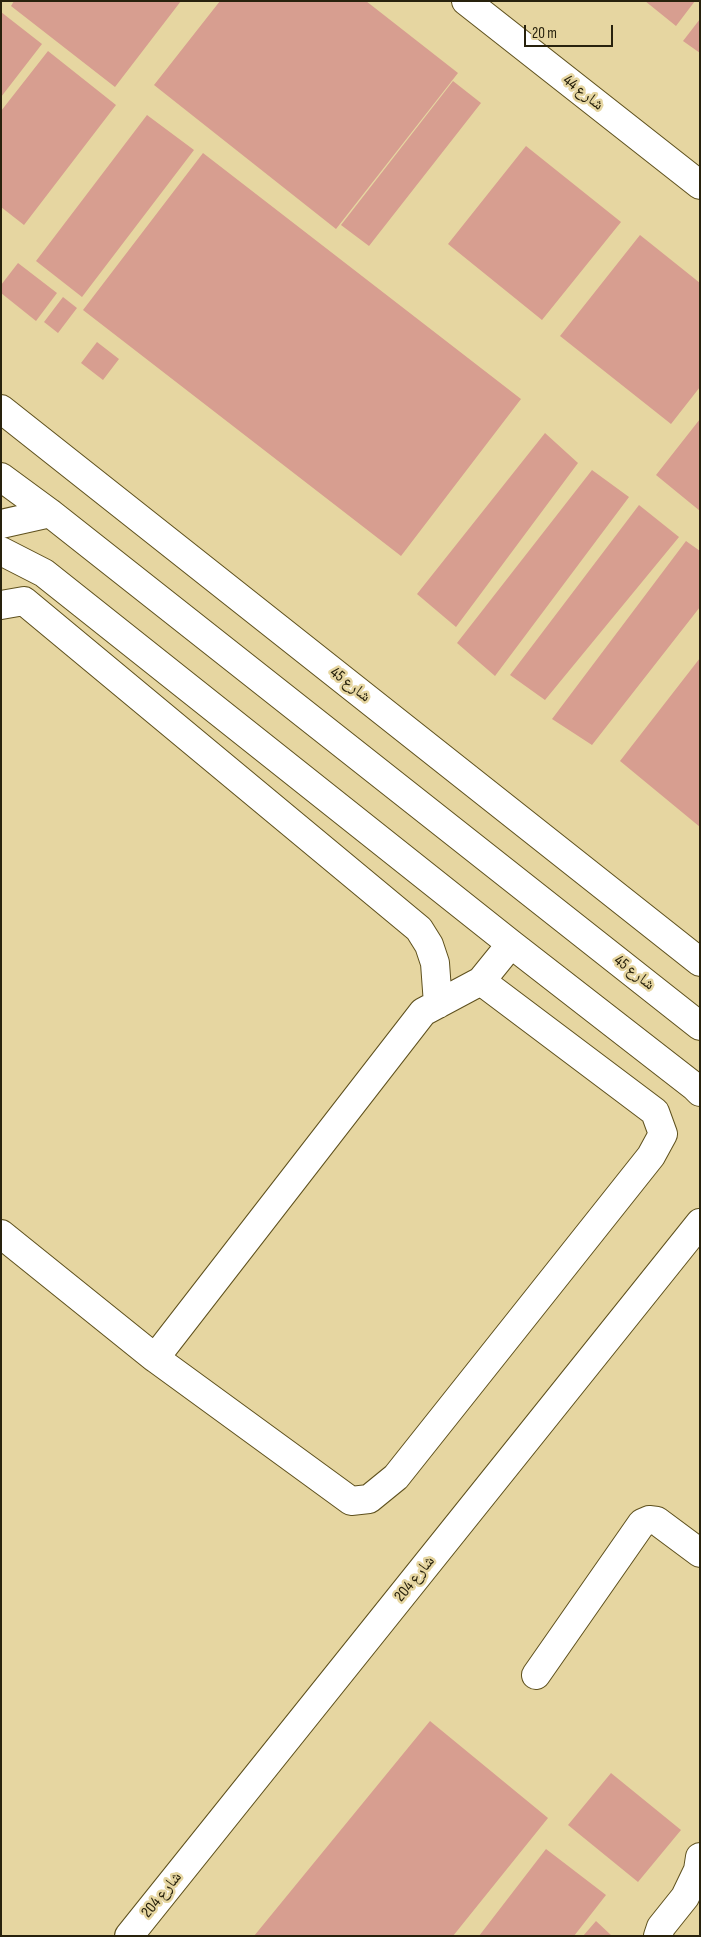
<!DOCTYPE html>
<meta charset="utf-8">
<style>
body{margin:0}
#map{position:relative;width:701px;height:1937px;overflow:hidden;background:#e6d6a1;font-family:"Sofia Sans Condensed",sans-serif}
canvas{display:block}
.frame{position:absolute;inset:0;border:2px solid #28220d;pointer-events:none}
.scale{position:absolute;left:524px;top:25px;width:89px;height:22px;box-sizing:border-box;border:2px solid #28220d;border-top:0;padding-left:6px;font-size:15px;line-height:18px;white-space:nowrap;color:#28220d;-webkit-text-stroke:4px #e6d6a1;paint-order:stroke}
</style>
<div id="map">
<canvas width="701" height="1937"></canvas>
<div class="frame"></div>
<div class="scale">20 m</div>
</div>
<script>
const context = document.querySelector('canvas').getContext('2d');
context.lineJoin = 'round';
function paint(path, color) { context.fillStyle = color; context.fill(path, 'evenodd'); }
const shape = rows => new Path2D(rows.map(r => 'M' + r).join(''));
function stroke(path, color, width, dash) { context.strokeStyle = color; context.lineWidth = width; context.lineCap = dash ? 'butt' : 'round'; context.setLineDash(dash || []); context.stroke(path); }
function drawText(font, color, halo, rows, align = 'center') {
  context.font = font + ' "Sofia Sans Condensed","Noto Naskh Arabic",sans-serif'; context.lineWidth = 5; context.setLineDash([]); context.textBaseline = 'middle'; context.strokeStyle = halo; context.fillStyle = color; for (const [text, x, y, turn = 0] of rows) {
    context.save(); context.translate(x, y); context.rotate((+turn || 0) * Math.PI / 180); context.textAlign = isNaN(turn) ? turn : align; if (halo) context.strokeText(text, 0, 0); context.fillText(text, 0, 0); context.restore();
  }
}
paint(shape([
 [14,1,181,1,115,87,11,6],
 [220,1,366,1,458,73,336,229,154,85],
 [645,1,695,1,676,26],
 [1,12,42,44,1,97],
 [700,19,700,53,683,41],
 [48,51,116,105,24,225,1,207,1,111],
 [453,81,481,103,369,246,341,225],
 [147,115,194,150,82,297,36,261],
 [526,146,621,222,542,320,448,244],
 [203,153,521,399,401,556,83,310],
 [640,235,700,283,700,387,671,424,560,336],
 [18,263,57,293,36,321,1,293,1,285],
 [63,297,77,308,58,333,44,322],
 [97,342,119,359,103,380,81,363],
 [700,419,700,511,656,475],
 [545,433,578,463,456,627,417,594],
 [592,470,629,497,495,676,457,643],
 [639,505,679,537,545,700,510,675],
 [686,541,700,551,700,607,592,745,552,719],
 [700,658,700,827,620,761],
 [430,1721,548,1818,453,1936,254,1936],
 [611,1773,681,1830,638,1882,568,1825],
 [546,1849,606,1895,574,1936,479,1936],
 [596,1921,612,1936,583,1936]
]), '#d79e90');
const minor = shape([
 [466,1,700,185],
 [1,409,700,962],
 [1,477,50,513,700,1026],
 [1,524,50,513],
 [1,551,44,573,511,944,695,1087,700,1092],
 [1,605,24,601,419,929,429,945,435,963,438,1004],
 [1,1234,155,1358,423,1012,481,981,511,944],
 [155,1358,351,1501,369,1499,396,1477,651,1156,663,1134,655,1112,481,981],
 [536,1675,642,1523,649,1520,657,1521,700,1553],
 [129,1936,700,1223],
 [658,1936,661,1927,685,1897,698,1870,700,1857]
]);
stroke(minor, '#5e501d', 30);
stroke(minor, '#fff', 28);
drawText('16px', '#28220d', '#e6d6a1', [
 ["شارع 44",583,93,38],
 ["شارع 45",350,685,38],
 ["شارع 45",634,973,38],
 ["شارع 204",415,1579,-51],
 ["شارع 204",162,1895,-51]
]);
</script>
